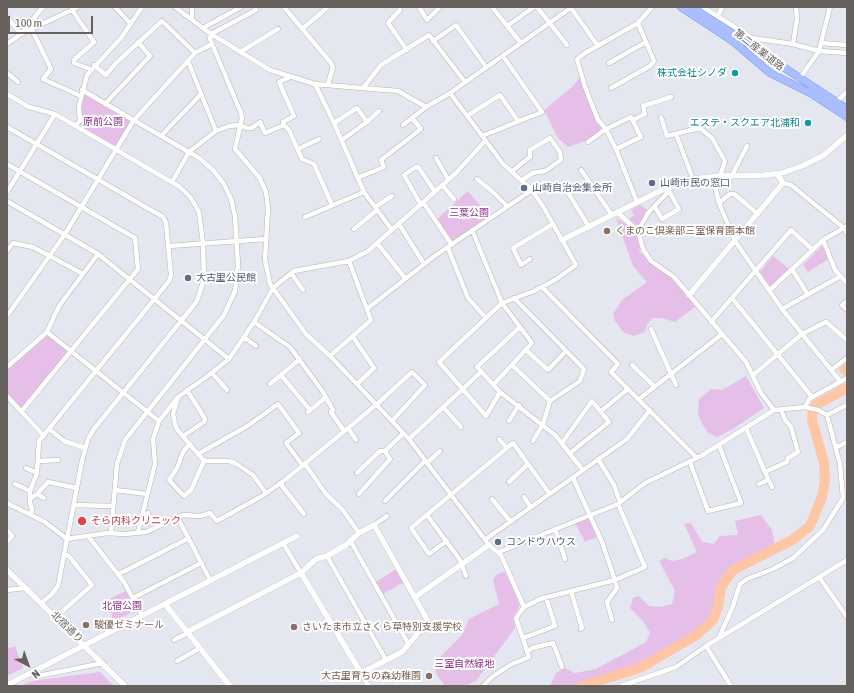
<!DOCTYPE html>
<meta charset="utf-8">
<style>
body{margin:0}
#map{position:relative;width:854px;height:693px;overflow:hidden;background:#e4e7ef;font-family:"Asap Condensed",sans-serif}
canvas{display:block}
.frame{position:absolute;inset:0;border:8px solid #66615c;pointer-events:none}
.north{position:absolute;left:8px;top:645px;width:40px;height:40px;-webkit-text-stroke:3px #fff;paint-order:stroke;rotate:139deg;font-size:11px;font-weight:700;line-height:16px;text-align:center;color:#66615c}
.north::after{content:'';display:block;margin:auto;width:14px;height:18px;background:#66615c;clip-path:polygon(50% 0,100% 100%,50% 72%,0 100%)}
.scale{position:absolute;left:8px;top:16px;width:85px;height:18px;box-sizing:border-box;border:2px solid #66615c;border-top:0;padding-left:5px;font-size:12px;line-height:14px;white-space:nowrap;color:#66615c;-webkit-text-stroke:3px #fff;paint-order:stroke}
</style>
<div id="map">
<canvas width="854" height="693"></canvas>
<div class="frame"></div>
<div class="north">N</div>
<div class="scale">100 m</div>
</div>
<script>
const context = document.querySelector('canvas').getContext('2d');
context.lineJoin = 'round';
function paint(path, color) { context.fillStyle = color; context.fill(path, 'evenodd'); }
const shape = rows => new Path2D(rows.map(r => 'M' + r).join(''));
function stroke(path, color, width, dash) { context.strokeStyle = color; context.lineWidth = width; context.lineCap = dash ? 'butt' : 'round'; context.setLineDash(dash || []); context.stroke(path); }
function drawText(font, color, halo, rows, align = 'center') {
  context.font = font + ' "Asap Condensed","Noto Sans JP",sans-serif'; context.lineWidth = 4; context.setLineDash([]); context.textBaseline = 'middle'; context.strokeStyle = halo; context.fillStyle = color; for (const [text, x, y, turn = 0] of rows) {
    context.save(); context.translate(x, y); context.rotate((+turn || 0) * Math.PI / 180); context.textAlign = isNaN(turn) ? turn : align; if (halo) context.strokeText(text, 0, 0); context.fillText(text, 0, 0); context.restore();
  }
}
paint(shape([
 [581,76,586,93,601,128,594,138,568,147,558,138,544,110,572,87],
 [83,94,130,121,116,146,77,126],
 [468,191,489,216,455,241,452,241,437,219],
 [640,204,648,211,638,226,629,219,634,215,631,210],
 [616,218,636,230,640,252,656,268,673,279,686,293,695,307,675,322,662,318,653,318,647,324,645,332,634,336,623,332,615,321,613,314,622,300,647,282,633,266],
 [822,246,825,247,829,259,808,272,803,265],
 [773,256,789,269,771,287,760,272],
 [46,336,49,336,66,350,67,352,22,409,7,393,7,370],
 [746,376,764,408,733,429,717,437,708,433,700,420,698,412,699,399,711,389,722,390],
 [761,515,772,530,775,547,766,550,733,571,717,596,711,617,693,634,649,661,593,686,550,686,556,673,565,668,575,673,596,669,646,642,650,633,643,621,630,608,633,598,639,596,649,606,660,607,672,604,675,591,659,561,665,558,672,561,683,559,697,552,684,524,691,523,702,542,714,544,720,536,738,535,735,521],
 [588,518,597,537,585,542,575,523],
 [398,568,406,581,381,595,374,583],
 [502,572,505,572,507,576,520,605,513,619,515,628,476,681,465,686,445,686,437,675,434,666,435,662,462,635,469,619,499,604,493,580,495,576],
 [126,591,136,610,112,623,111,598],
 [15,646,23,668,7,676,7,649],
 [100,672,114,686,20,686,32,681]
]), '#e5bfe8');
paint(shape([
 [847,362,847,375,845,376,838,370]
]), '#ffc6a5');
stroke(shape([
 [582,686,640,668,695,636,713,620,718,607,721,587,733,570,792,540,810,526,822,497,825,480,824,463,812,420,813,409,816,405,847,388]
]), '#ffc6a5', 10);
const minor = shape([
 [115,7,130,23],
 [175,7,208,32,270,70,315,84,398,91,426,107],
 [192,7,192,19],
 [255,7,256,10,211,34,210,39,241,113,242,118,235,149,259,177,266,192,268,208,265,260,270,284,306,334,330,356,409,439,489,545,501,555,524,607],
 [284,7,331,63,333,67,328,84],
 [400,7,400,10,388,23,407,50],
 [419,7,427,20,440,7],
 [492,7,521,43],
 [537,7,567,45],
 [703,7,752,38,793,44,819,51,847,53],
 [571,8,598,46],
 [72,10,94,42,74,60,74,63,90,69],
 [718,16,722,7],
 [7,17,21,34,43,7],
 [507,26,534,7],
 [203,28,241,7],
 [302,29,328,7],
 [32,30,51,69,43,79,81,96],
 [433,41,456,25,486,67],
 [821,43,847,45],
 [7,44,21,34,78,7],
 [793,44,797,19,796,7],
 [240,52,278,29],
 [188,61,216,131],
 [609,63,646,42],
 [94,65,106,75,115,64,162,21,195,53],
 [7,73,18,82],
 [800,78,819,51,830,7],
 [315,84,334,123,364,192,392,230],
 [363,88,381,65,429,35,465,82],
 [611,88,650,66,654,61,638,23],
 [82,90,199,158,213,170,224,184,231,199,235,216,238,265,235,291,224,315,125,440,117,464,111,533],
 [450,93,503,164,532,190,544,208,576,265,555,280,534,291,502,303,439,362,486,416,500,392],
 [7,94,29,107,55,114,180,187,191,198,199,212,203,243,204,279,197,301,94,429,88,439,82,461,58,586,51,595,41,603],
 [836,102,847,92],
 [105,104,150,56,138,42],
 [467,116,500,95,518,121],
 [661,117,667,136,695,129,701,129,712,138,725,161,720,176],
 [633,120,645,114,643,106,671,97],
 [367,122,379,111],
 [334,123,357,108,367,122,342,140],
 [284,125,283,122,294,116,279,82,290,77],
 [403,125,426,107,450,93,572,7],
 [75,126,80,121,79,106,87,75,121,38,142,7],
 [7,127,163,217,166,223,171,275,169,281,39,441,37,473,30,491,30,503,32,509,31,514],
 [676,134,693,179],
 [161,136,201,94],
 [482,136,542,112,503,56],
 [588,142,606,129,631,117,641,137,616,149],
 [298,149,319,139],
 [436,158,448,179],
 [7,164,135,238,138,269,21,412],
 [581,170,612,215],
 [512,171,530,157,530,150,550,138,560,152,561,160,545,171,533,173,522,180],
 [713,177,719,203,735,241,782,309,840,381],
 [731,177,747,146],
 [357,178,384,167,381,160,421,129,412,118],
 [477,179,494,193,507,206],
 [172,182,189,152,216,131,229,126,240,125,246,128,252,128,260,122,265,133,284,125,289,130,302,159,314,164,332,205],
 [783,183,791,185,844,228,847,233],
 [442,185,454,199],
 [567,191,589,227],
 [7,192,55,114],
 [7,201,98,254,229,359],
 [423,202,452,245],
 [637,202,616,149,606,129,598,120,585,87,577,59,585,53,638,23,652,7],
 [719,203,730,194,734,194,758,214],
 [421,205,404,175,416,167,419,168,435,192],
 [375,207,392,196],
 [655,207,662,219,679,209,669,191],
 [617,212,638,231,643,249,651,261,674,277,746,362,761,393,774,410],
 [305,217,364,192],
 [399,224,424,264],
 [354,229,377,210],
 [472,230,502,303,532,343,494,384],
 [638,231,648,213,669,191,671,186],
 [823,240,835,270,847,283],
 [377,243,405,278],
 [169,246,266,239],
 [448,248,468,298,486,318],
 [7,251,13,243,33,247,83,274],
 [530,259,521,265,513,248,553,224],
 [792,269,808,295],
 [291,273,303,290],
 [542,287,618,364,611,372,697,458],
 [769,291,823,240,847,226],
 [514,298,584,369,580,381,550,401,543,424,533,441],
 [732,298,812,397],
 [847,301,842,305,847,310],
 [368,308,436,255,532,190],
 [782,309,841,276],
 [7,316,65,234,134,120,195,53,212,44],
 [254,322,290,347,323,392,333,410,331,412,344,431],
 [711,322,791,230,813,250],
 [520,327,477,367,500,392,555,435,583,470],
 [651,329,676,385],
 [47,332,159,421],
 [244,337,256,346],
 [353,337,374,368,357,384],
 [526,350,548,370,566,351],
 [330,356,371,320,349,261],
 [512,365,550,401],
 [632,365,654,386],
 [7,367,47,332,59,306,98,254],
 [831,370,847,358],
 [212,373,227,390],
 [281,375,310,410],
 [753,375,802,334,826,322,847,340],
 [270,384,300,359],
 [7,396,44,436],
 [178,397,173,414,176,428,204,461,229,461,235,463,253,475,266,493],
 [639,399,722,334],
 [443,407,461,427],
 [805,407,809,399,847,378],
 [601,411,628,389],
 [308,412,325,398],
 [509,421,519,405],
 [348,428,356,440],
 [746,428,765,472,787,462,788,458,798,452,791,427,785,420,781,410],
 [49,429,64,441,85,448],
 [183,436,204,422,205,419,187,390],
 [409,439,481,372],
 [499,439,506,447],
 [562,443,592,401,609,422,570,453],
 [189,445,183,452,177,468,169,480,184,496,191,490,204,461],
 [837,447,847,442],
 [198,454,249,425,278,404,299,433,286,443,303,466],
 [598,459,614,485,620,502],
 [38,461,58,460],
 [690,462,708,511,741,503,719,445],
 [427,463,440,451],
 [305,464,326,494,342,509,359,533],
 [26,468,37,473],
 [765,472,772,487],
 [357,473,380,451,385,451],
 [573,478,602,542,615,580,645,567,618,504],
 [509,482,528,464],
 [280,483,304,514],
 [15,484,30,491],
 [759,484,768,480],
 [115,490,147,494],
 [37,494,44,498],
 [359,494,390,459,385,451,403,434],
 [524,497,530,506],
 [30,499,37,494,48,482,77,488],
 [492,499,510,521],
 [385,501,425,461],
 [7,503,45,522,67,539,107,533,125,534,146,532,183,515,200,516,210,513,217,521,262,496,285,480,376,405,412,372,425,385,392,421],
 [74,505,113,506],
 [427,515,460,560,466,576],
 [178,518,210,580],
 [142,523,148,513],
 [374,525,387,516],
 [555,529,565,559],
 [7,530,12,536,7,542],
 [138,532,155,464,153,439,159,421,178,397,205,378,229,359,254,322,273,288,294,271,349,261,368,251,456,173,485,141],
 [88,536,124,582,142,615],
 [486,539,627,439,650,410],
 [447,541,429,554,411,528,513,443,549,493],
 [351,542,409,645],
 [283,543,301,573],
 [499,552,618,504,645,483,701,456,774,410,805,407,818,410,827,415,847,405],
 [327,556,386,660],
 [119,574,189,538],
 [819,577,847,617],
 [7,590,26,588],
 [571,591,582,628,581,629],
 [133,598,201,563],
 [56,617,92,585,69,556,64,554],
 [523,638,555,626,546,597],
 [719,638,733,606,740,584,747,579,773,569,793,558,823,530,843,498,840,464,827,415],
 [174,640,188,633],
 [706,646,731,686],
 [527,652,532,648,553,643,562,667],
 [177,661,200,648],
 [361,673,368,686],
 [38,676,103,663],
 [483,686,492,677,510,665,529,657,516,618,524,607,540,599,615,580,617,588,607,602,612,620],
 [621,686,676,667,706,646,847,560]
]);
const tertiary = shape([
 [562,240,660,191,693,179,720,176,765,175,782,173,802,166,824,155,847,135],
 [689,295,783,183,777,174],
 [7,570,125,686],
 [415,597,489,545],
 [165,604,230,686],
 [187,632,301,573,316,559,327,556,346,545,359,533,374,525,428,621,402,652,361,673,301,573],
 [7,685,297,536],
 [367,686,368,685]
]);
const primary = shape([
 [681,7,734,42,770,73,812,94,847,117],
 [692,7,847,109]
]);
stroke(minor, '#b8b4b0', 5.5);
stroke(tertiary, '#b8b4b0', 6);
stroke(primary, '#548ef9', 8);
stroke(minor, '#fff', 4.5);
stroke(tertiary, '#fff', 5.5);
stroke(primary, '#aabdff', 7);
for (const [x, y, r, color] of [
 [735,73,4,"#0f9aa8"],
 [808,123,4,"#0f9aa8"],
 [652,183,4,"#5c6f8a"],
 [524,188,4,"#5c6f8a"],
 [607,231,4,"#8d6e63"],
 [188,278,4,"#5c6f8a"],
 [82,521,5,"#e0444e"],
 [498,542,4,"#5c6f8a"],
 [86,625,4,"#8d6e63"],
 [294,627,4,"#8d6e63"],
 [429,676,4,"#8d6e63"]
]) { const dot = new Path2D(); dot.arc(x, y, r, 0, 2 * Math.PI); context.fillStyle = color; context.fill(dot); stroke(dot, '#fff', 1.5); }
drawText('10px', '#66615c', '#fff', [
 ["第二産業道路",759,50,38],
 ["北宿通り",67,627,44]
]);
drawText('10px', '#0d838f', '#fff', [
 ["株式会社シノダ",727,73],
 ["エステ・スクエア北浦和",800,123]
], 'right');
drawText('10px', '#8c338e', '#fff', [
 ["原前公園",103,122],
 ["三葉公園",469,213],
 ["北宿公園",122,606],
 ["三室自然緑地",464,664]
]);
drawText('10px', '#4e5e75', '#fff', [
 ["山崎市民の窓口",660,183],
 ["山崎自治会集会所",532,188],
 ["大古里公民館",196,278],
 ["コンドウハウス",506,542]
], 'left');
drawText('10px', '#785e54', '#fff', [
 ["くまのこ倶楽部三室保育園本館",615,231],
 ["駿優ゼミナール",94,625],
 ["さいたま市立さくら草特別支援学校",302,627],
 ["大古里育ちの森幼稚園",421,676,"right"]
], 'left');
drawText('10px', '#be3a42', '#fff', [
 ["そら内科クリニック",91,521]
], 'left');
</script>
